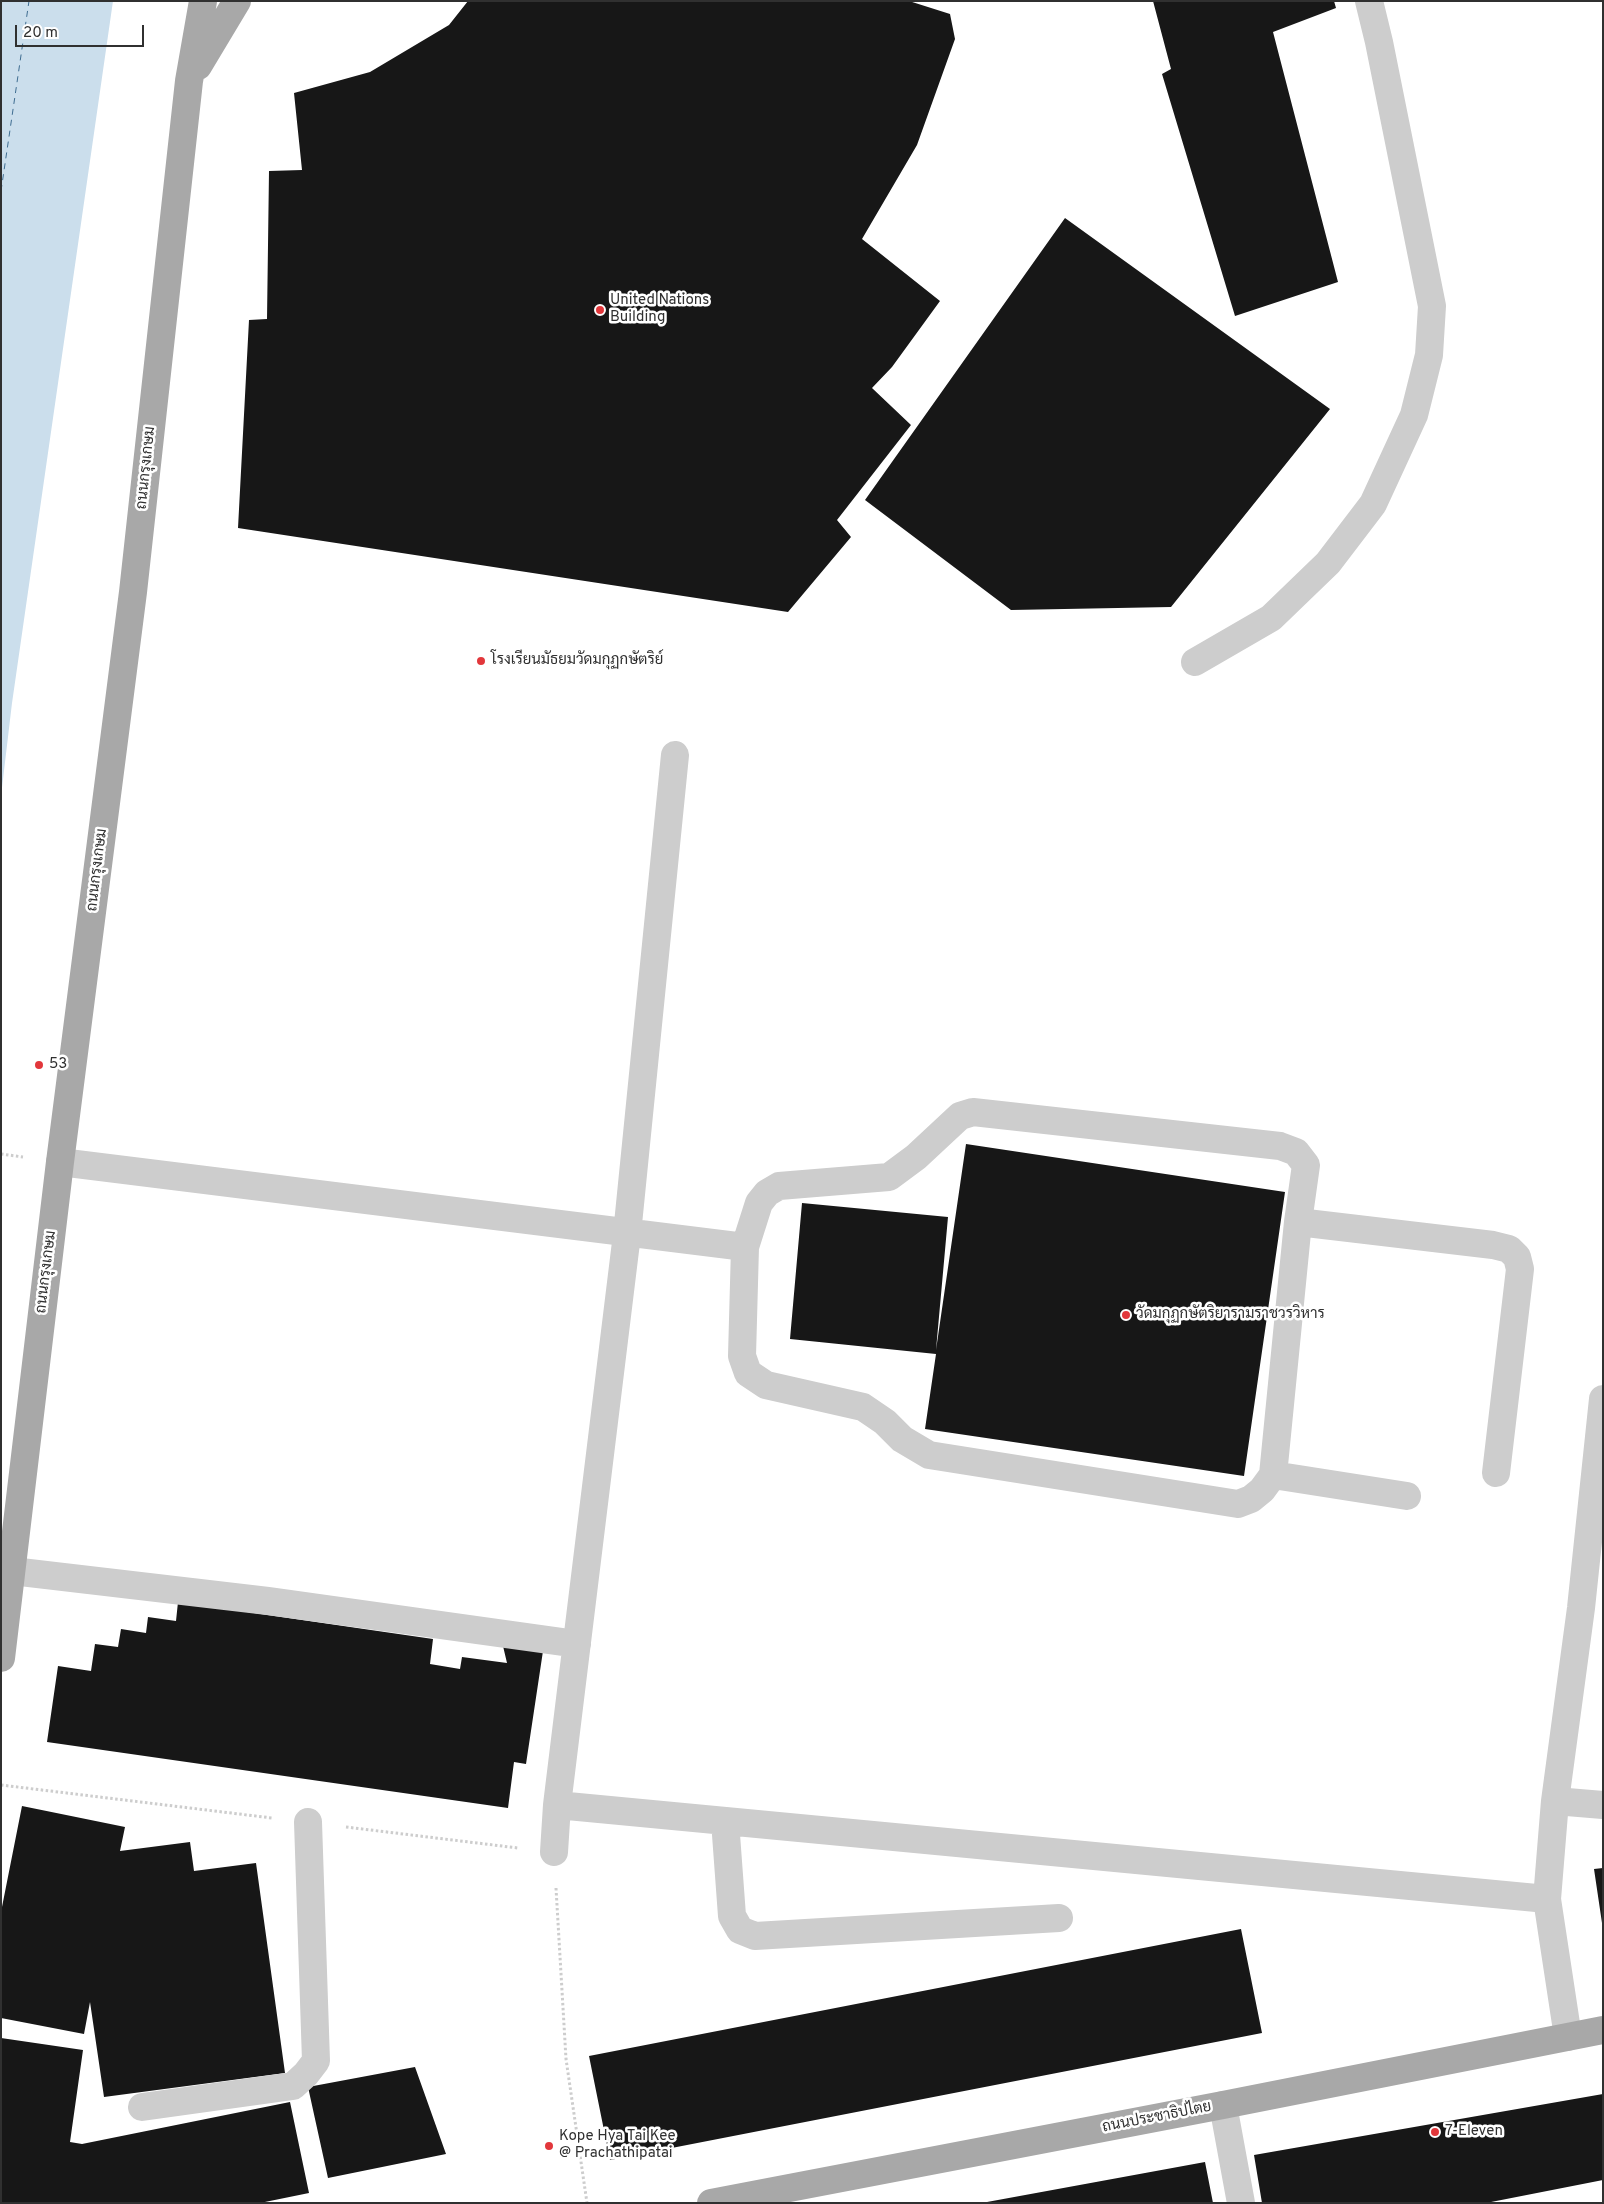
<!DOCTYPE html>
<meta charset="utf-8">
<style>
body{margin:0}
#map{position:relative;width:1604px;height:2204px;overflow:hidden;background:#fff;font-family:Overpass,sans-serif}
canvas{display:block}
.frame{position:absolute;inset:0;border:2px solid #303030;pointer-events:none}
.scale{position:absolute;left:15px;top:25px;width:129px;height:22px;box-sizing:border-box;border:2px solid #303030;border-top:0;padding-left:6px;font-size:15px;line-height:18px;white-space:nowrap;color:#303030;-webkit-text-stroke:4px #fff;paint-order:stroke}
</style>
<div id="map">
<canvas width="1604" height="2204"></canvas>
<div class="frame"></div>
<div class="scale">20 m</div>
</div>
<script>
const context = document.querySelector('canvas').getContext('2d');
context.lineJoin = 'round';
function paint(path, color) { context.fillStyle = color; context.fill(path, 'evenodd'); }
const shape = rows => new Path2D(rows.map(r => 'M' + r).join(''));
function stroke(path, color, width, dash) { context.strokeStyle = color; context.lineWidth = width; context.lineCap = dash ? 'butt' : 'round'; context.setLineDash(dash || []); context.stroke(path); }
function drawText(font, color, halo, rows, align = 'center') {
  context.font = font + ' Overpass,Sarabun,sans-serif'; context.lineWidth = 5; context.setLineDash([]); context.textBaseline = 'middle'; context.strokeStyle = halo; context.fillStyle = color; for (const [text, x, y, turn = 0] of rows) {
    context.save(); context.translate(x, y); context.rotate((+turn || 0) * Math.PI / 180); context.textAlign = isNaN(turn) ? turn : align; if (halo) context.strokeText(text, 0, 0); context.fillText(text, 0, 0); context.restore();
  }
}
paint(shape([
 [1,1,113,1,12,703,1,796]
]), '#cbdeec');
stroke(shape([
 [1,191,29,1]
]), '#3f6d91', 1, [6, 5]);
paint(shape([
 [468,1,909,1,950,14,955,39,917,145,862,239,940,301,892,367,872,388,911,425,837,520,851,537,788,612,238,528,249,320,267,319,269,171,302,170,294,93,370,72,449,25],
 [1153,1,1334,1,1336,8,1273,32,1338,282,1235,316,1162,74,1171,69],
 [1065,218,1330,409,1171,607,1011,610,865,500],
 [966,1144,1285,1192,1244,1476,925,1429,936,1354,790,1339,802,1203,948,1217,936,1350],
 [178,1602,433,1639,430,1664,460,1669,462,1657,507,1663,503,1646,543,1651,526,1764,514,1762,508,1808,47,1742,58,1666,91,1671,95,1644,118,1647,121,1629,146,1633,148,1617,176,1621],
 [22,1806,125,1827,120,1851,190,1842,194,1871,256,1863,285,2073,104,2097,90,2002,84,2034,1,2018,1,1912],
 [1603,1868,1603,1923,1602,1923,1594,1869],
 [1241,1929,1262,2033,610,2160,589,2056],
 [1,2038,83,2050,70,2142,82,2144,290,2102,309,2193,260,2203,1,2203],
 [415,2067,446,2154,328,2178,308,2087],
 [1603,2094,1603,2180,1486,2203,1262,2203,1254,2155],
 [1205,2162,1213,2203,987,2203,987,2202]
]), '#171717');
stroke(shape([
 [1,1154,23,1157],
 [1,1785,272,1818],
 [346,1827,518,1848],
 [556,1888,566,2059,587,2203]
]), '#cdcdcd', 3, [2.5, 2.5]);
stroke(shape([
 [1195,662,1271,618,1328,563,1373,504,1414,415,1429,355,1432,306,1379,42,1369,1],
 [973,1112,1280,1146,1296,1152,1306,1165,1298,1222,1273,1475,1262,1490,1251,1499,1238,1504,929,1455,902,1439,885,1422,863,1407,766,1385,748,1373,742,1356,745,1247,759,1203,767,1193,779,1186,889,1177,916,1157,960,1116,973,1112],
 [60,1162,745,1247],
 [1298,1222,1493,1245,1509,1249,1517,1257,1520,1269,1496,1473],
 [1273,1475,1407,1496],
 [12,1571,268,1601,577,1644],
 [1555,1801,1603,1805],
 [557,1805,1547,1899],
 [725,1821,732,1916,740,1930,755,1936,1059,1918],
 [554,1852,557,1805,627,1234,675,755],
 [1568,2037,1547,1899,1555,1801,1581,1608,1603,1399],
 [1223,2105,1241,2203],
 [142,2107,293,2086,306,2074,316,2061,308,1822]
]), '#cdcdcd', 28);
stroke(shape([
 [198,66,237,1],
 [1,1658,60,1162,133,592,189,81,203,1],
 [711,2203,1223,2105,1603,2030]
]), '#a8a8a8', 28);
for (const [x, y, r, color] of [
 [600,310,5,"#e2373b"],
 [481,661,5,"#e2373b"],
 [39,1065,5,"#e2373b"],
 [1126,1315,5,"#e2373b"],
 [1435,2132,5,"#e2373b"],
 [549,2146,5,"#e2373b"]
]) { const dot = new Path2D(); dot.arc(x, y, r, 0, 2 * Math.PI); context.fillStyle = color; context.fill(dot); stroke(dot, '#fff', 2); }
drawText('15px', '#303030', '#fff', [
 ["United Nations",610,301],
 ["Building",610,318],
 ["โรงเรียนมัธยมวัดมกุฏกษัตริย์",491,661],
 ["53",49,1065],
 ["วัดมกุฏกษัตริยารามราชวรวิหาร",1136,1315],
 ["7-Eleven",1445,2132],
 ["Kope Hya Tai Kee",559,2137],
 ["@ Prachathipatai",559,2154]
], 'left');
drawText('15px', '#303030', '#fff', [
 ["ถนนกรุงเกษม",147,468,-84],
 ["ถนนกรุงเกษม",98,870,-83],
 ["ถนนกรุงเกษม",47,1272,-83],
 ["ถนนประชาธิปไตย",1157,2118,-11]
]);
</script>
